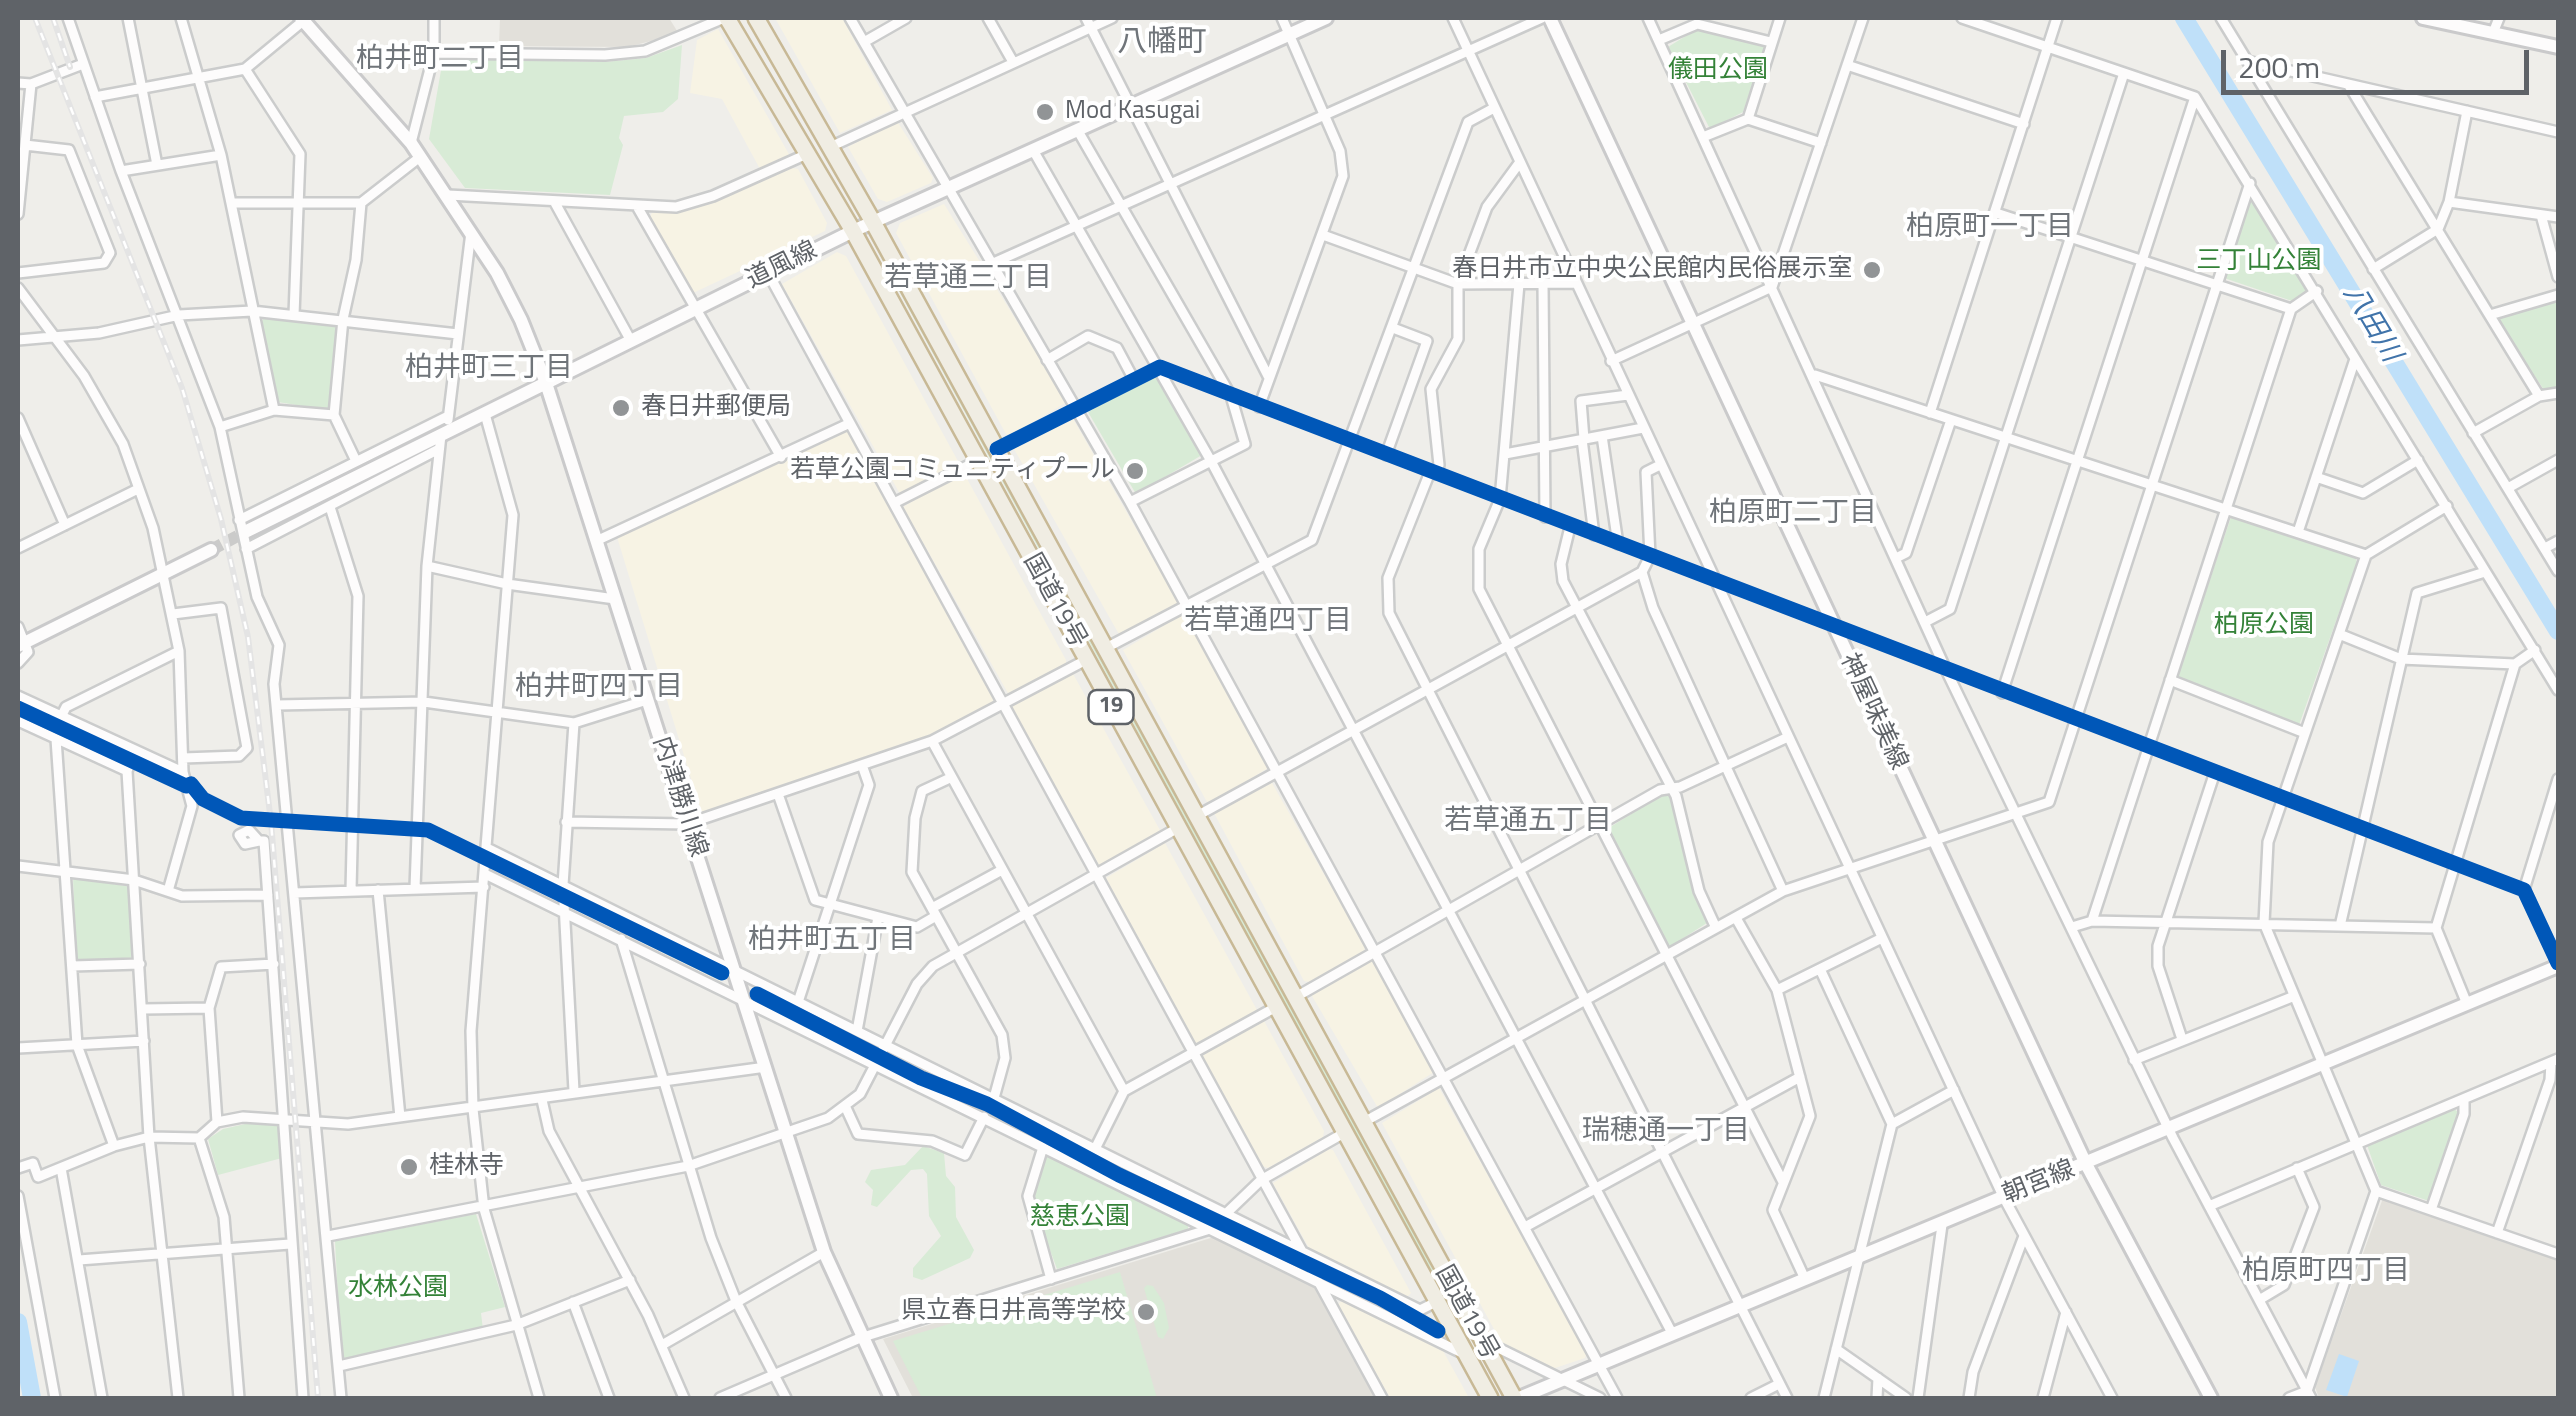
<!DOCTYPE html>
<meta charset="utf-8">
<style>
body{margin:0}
#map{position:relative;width:2576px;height:1416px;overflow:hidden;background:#efeeea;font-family:"Titillium Web",sans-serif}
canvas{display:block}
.frame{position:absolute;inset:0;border:20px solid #5f6368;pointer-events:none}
.scale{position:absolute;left:2221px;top:50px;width:308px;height:45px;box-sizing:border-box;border:5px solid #5f6368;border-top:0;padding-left:12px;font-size:30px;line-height:35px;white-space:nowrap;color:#5f6368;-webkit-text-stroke:8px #fff;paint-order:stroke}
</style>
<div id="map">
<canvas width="2576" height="1416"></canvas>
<div class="frame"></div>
<div class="scale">200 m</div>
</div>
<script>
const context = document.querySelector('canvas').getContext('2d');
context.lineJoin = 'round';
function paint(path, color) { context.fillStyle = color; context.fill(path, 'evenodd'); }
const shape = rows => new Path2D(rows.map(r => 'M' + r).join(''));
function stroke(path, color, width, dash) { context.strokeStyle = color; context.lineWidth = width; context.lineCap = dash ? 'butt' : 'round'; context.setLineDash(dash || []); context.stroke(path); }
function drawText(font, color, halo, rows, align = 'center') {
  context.font = font + ' "Titillium Web","Noto Sans JP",sans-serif'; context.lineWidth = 8; context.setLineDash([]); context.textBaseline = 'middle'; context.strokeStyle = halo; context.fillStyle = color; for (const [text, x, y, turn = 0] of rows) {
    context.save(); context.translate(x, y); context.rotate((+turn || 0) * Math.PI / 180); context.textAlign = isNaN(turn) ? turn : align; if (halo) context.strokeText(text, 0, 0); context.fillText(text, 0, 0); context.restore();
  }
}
paint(shape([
 [775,18,842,18,892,110,840,133],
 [718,29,790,156,760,169,722,99,690,93,697,40],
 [897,121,933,178,931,183,887,202,878,199,848,147],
 [792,168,798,169,827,223,825,231,693,293,649,218,652,213,711,204],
 [944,204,1067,402,1011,435,1006,434,896,233,900,223],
 [837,252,846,256,959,463,900,494,782,284],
 [1072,417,1178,602,1176,608,1120,636,1014,449],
 [843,429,848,432,994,698,992,704,929,737,706,812,701,811,617,537],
 [960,473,965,475,1066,660,1066,665,1009,695,903,507],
 [1180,616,1186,617,1268,768,1212,803,1207,802,1123,650],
 [1072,672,1161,832,1099,865,1012,708,1014,703],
 [1272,783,1365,946,1364,952,1309,982,1304,981,1214,813],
 [1165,843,1257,1010,1200,1044,1195,1042,1106,878],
 [1368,959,1373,961,1434,1072,1378,1108,1312,996,1313,990],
 [1263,1019,1324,1131,1323,1137,1268,1168,1262,1166,1202,1056],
 [1439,1088,1587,1352,1585,1358,1552,1369,1501,1342,1382,1123],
 [1329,1149,1333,1150,1411,1293,1407,1297,1310,1250,1273,1183],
 [1343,1300,1442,1349,1469,1398,1390,1398,1338,1304]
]), '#f7f3e4');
paint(shape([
 [500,18,669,18,679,34,627,47,499,46],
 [2383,1198,2558,1259,2558,1398,2319,1398,2315,1387],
 [1214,1237,1316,1287,1376,1398,913,1398,883,1339]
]), '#e2e0da');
paint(shape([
 [1697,29,1765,47,1743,112,1710,129,1668,47],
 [682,45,678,99,663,112,624,116,619,138,623,145,610,195,465,188,429,139,443,59,605,62,646,58],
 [2257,200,2309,291,2292,301,2224,278,2249,201],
 [879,254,880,254,1419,1243,1488,1378],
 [2558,300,2558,388,2544,390,2499,322,2500,317],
 [264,318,334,322,339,327,330,407,326,410,278,402,261,322],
 [1155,374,1162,376,1202,455,1136,494,1088,412],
 [2231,517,2355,557,2357,562,2299,725,2177,678],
 [18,701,129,753,123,765,18,715],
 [1663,794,1673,798,1710,921,1671,946,1666,945,1607,829],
 [493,855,557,887,559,899,492,869],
 [73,877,131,887,131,960,79,963,76,959],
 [572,893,715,966,721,981,572,908],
 [759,987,878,1046,872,1056,763,1002],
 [890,1052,1217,1214,1208,1223,884,1062],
 [2453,1108,2459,1113,2429,1201,2381,1185,2367,1145],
 [263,1120,280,1124,282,1158,218,1175,208,1139,223,1129],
 [923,1146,944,1153,946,1176,955,1187,956,1217,974,1250,970,1258,922,1280,913,1277,913,1268,941,1236,929,1216,927,1174,923,1169,911,1170,877,1207,871,1205,873,1190,865,1182,871,1170,905,1165],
 [1049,1155,1188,1224,1188,1229,1057,1269,1033,1204,1033,1190,1045,1156],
 [476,1214,505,1307,481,1313,483,1330,345,1361,341,1358,335,1241],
 [1230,1220,1295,1252,1305,1271,1220,1229],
 [1316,1263,1424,1316,1430,1332,1326,1281],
 [1120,1272,1157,1398,922,1398,893,1341],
 [1147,1285,1153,1286,1164,1303,1169,1328,1163,1339,1158,1337,1144,1288]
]), '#d8ebd6');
paint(shape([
 [2339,1354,2359,1361,2347,1397,2326,1390]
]), '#bfe0f9');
stroke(shape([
 [2184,18,2558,631],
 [18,1322,32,1398]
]), '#bfe0f9', 18);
stroke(shape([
 [211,550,247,531]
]), '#cbcbca', 12, [12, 6]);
const street = shape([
 [68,18,121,171,220,427,257,597,279,645,274,684,341,1398],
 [128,18,157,165],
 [181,18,221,155,274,410],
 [850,18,1130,502,1617,1398],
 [988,18,1013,62],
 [1086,18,1268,376],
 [1453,18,2004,1198,2112,1398],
 [1648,18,1947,672,2173,1138,2311,1398],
 [1962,18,2195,97,2558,690],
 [2221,18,2558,571],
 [2493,33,2499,18],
 [1659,40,1697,24,1771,42],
 [864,42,906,18],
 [434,53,605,55,645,51,724,18],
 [2247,61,2558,132],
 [1847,65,2024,124],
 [245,69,300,154,294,315],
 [18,83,31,84,83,64],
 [2348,84,2539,396],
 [95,97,245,69,303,21],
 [1748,119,1780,18],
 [1078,131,1231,396,1245,444,1130,502],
 [1703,137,1748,119,1821,143],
 [411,143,434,53,434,18],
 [830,147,1112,18],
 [1033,150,1211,461,1672,1333],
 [121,171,221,155],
 [448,195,676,207,713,196,807,154],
 [554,201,631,341],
 [2449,202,2558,217],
 [232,203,361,203],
 [638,208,781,457],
 [1996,213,2291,309,2092,921],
 [18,214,31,84],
 [2541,215,2558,277],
 [1323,235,1458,284,1575,283],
 [991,264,1542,18],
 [2373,269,2438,229,2449,202,2467,111],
 [18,273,104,263,110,253,69,150,25,145],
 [768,273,1382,1398],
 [1543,283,1545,517],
 [1519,284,1500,499,1479,549,1479,589,1783,1182],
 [18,288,84,376,123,444,153,528,179,651,183,772,192,806,168,891],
 [2291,309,2317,291],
 [2490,315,2558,295],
 [18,340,99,333,179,315,252,311,458,334],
 [1047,360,1088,336,1117,348,1133,378],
 [1611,361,1772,287,1863,18],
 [1815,375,2366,555,2447,506],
 [1259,407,1343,176,1340,151,1282,18],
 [1930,413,2057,18],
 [485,414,513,515,471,1031,473,1109,484,1209,539,1398],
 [18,418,65,525],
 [448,420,471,232],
 [220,427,274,410,334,415],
 [2473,433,2539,396,2558,393],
 [1602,436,1618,544],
 [1582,439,1594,535],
 [1584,439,1581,401,1628,395],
 [997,449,1160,367,2524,890,2558,963],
 [1505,454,1643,428],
 [1386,455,1427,341,1393,328],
 [356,461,334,415,343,319,356,260,361,203,420,157],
 [1430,472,1388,578,1389,613,1787,1398],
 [1436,474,1439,465,1431,389,1458,339,1458,284,1487,207,1520,162],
 [2316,477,2363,493,2418,460],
 [2508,488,2558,460],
 [894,503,977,461],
 [330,507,358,596,351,890],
 [239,520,448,416],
 [1570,527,1561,564,1563,581,1676,796,1699,891,1716,928],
 [2298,532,2355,359],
 [596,541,848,424],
 [18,548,138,489],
 [2545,548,2558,541],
 [246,549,439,449],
 [1898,557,1906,553,1951,420],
 [427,566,507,584,615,599],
 [1642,572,1653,608,1783,891],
 [173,614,221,608,247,748,239,756,183,758],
 [1927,621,1950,609,2124,73],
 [18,627,28,652,18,663],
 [2339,634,2401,659,2515,664],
 [1104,649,1312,540,1468,122,1494,108],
 [2170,680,2305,733],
 [2002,693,2195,97],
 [18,696,183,772],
 [277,705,424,702,574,723,647,700],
 [61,717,66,707,179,651],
 [18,721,127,771],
 [574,723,563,885,574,1091],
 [56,739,77,1045,114,1146],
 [932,741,1124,1091],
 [135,752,127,771,149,1137,178,1398],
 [950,778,922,791,915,818,912,872,1002,1035,1005,1058,994,1098],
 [778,794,815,900,917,927,936,916],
 [1195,817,1642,572,1650,556,1646,472,1660,465],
 [566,822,687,824,932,741,1086,660],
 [259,841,245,844,239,835,249,830,259,841,264,841,303,1398],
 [487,848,1420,1310,1436,1302],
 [18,866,134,880,182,896,268,895],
 [485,874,1462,1353],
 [415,888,427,566,441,435],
 [378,890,400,1117],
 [2524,890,2558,779],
 [294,893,484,887],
 [932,908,1002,870],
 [1736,918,1777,990,1810,1116,1773,1210,1805,1279],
 [2340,926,2417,593,2485,572],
 [2072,927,2092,921,2436,928],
 [621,939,711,1238,736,1301,786,1398],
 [72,966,140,964],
 [1820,969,1892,1124,1824,1398],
 [1777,990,1882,938],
 [1294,998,1660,790,1680,787,1788,737],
 [798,1002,869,785,862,765],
 [2467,1004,2436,928,2515,664,2535,650],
 [143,1009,209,1008],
 [857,1031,878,917],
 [2182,1039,2158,966,2158,946,2215,772],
 [18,1048,144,1041],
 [2134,1060,2292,997],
 [542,1100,549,1131,648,1315,684,1398],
 [846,1108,858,1134,932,1141,965,1155,984,1117],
 [217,1122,209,1008,221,967,274,964],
 [1362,1123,1783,891,2049,802,2250,183],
 [1892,1124,1954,1090],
 [199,1138,224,1217,239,1398],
 [1043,1147,1028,1196,1051,1279],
 [1095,1149,1124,1091,1276,1007],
 [18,1168,33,1163,38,1177,114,1146,149,1137,199,1138,217,1122,243,1117,348,1124,766,1067],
 [61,1168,102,1398],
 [2376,1191,2558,1254],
 [18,1196,55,1398],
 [2209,1206,2558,1059],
 [2431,1210,2464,1114,2464,1100],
 [1525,1227,1800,1077],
 [2497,1233,2550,1080,2551,1063],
 [328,1236,688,1166,828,1118,860,1094,917,984,933,966,1178,828],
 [79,1260,290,1244],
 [2259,1300,2284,1285,2314,1207,2297,1168],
 [573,1302,609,1398],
 [1486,1342,1600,1398],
 [662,1345,824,1252],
 [1836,1349,1906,1398],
 [339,1366,516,1325,630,1280],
 [720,1398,860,1338,1210,1229,1261,1180,1344,1133],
 [1751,1398,1779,1384],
 [1877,1398,1878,1378],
 [1918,1398,1942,1225],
 [1969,1398,1973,1372,2024,1236],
 [2043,1398,2066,1312],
 [2289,1398,2307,1391,2376,1191,2264,923,2268,842,2366,555]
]);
const secondary = shape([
 [301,18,411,143,497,273,521,320,546,383,824,1252,891,1398],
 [1550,18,2086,1164,2211,1398],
 [2423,18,2558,47],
 [247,531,853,231,1326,18],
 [18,646,211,550],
 [1519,1398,2558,966]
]);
const highway = shape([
 [727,18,853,231,1490,1398],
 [756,18,873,222,1514,1398]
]);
stroke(street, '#cbcccc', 14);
stroke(secondary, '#cacacb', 18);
stroke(highway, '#c8b996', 20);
stroke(street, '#fdfcfc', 9);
stroke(secondary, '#fdfcfc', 12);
stroke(highway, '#f0ede3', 15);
const rail = shape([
 [35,18,182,388,221,519,248,637,271,822,318,1398],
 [53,18,70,67]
]);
stroke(rail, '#e4e4e4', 6);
stroke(rail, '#fff', 2.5, [8]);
stroke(shape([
 [997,449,1160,367,2524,890,2558,963],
 [18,708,186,786,191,784,203,799,241,818,428,830,722,973],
 [757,994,921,1078,987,1104,1119,1175,1380,1298,1438,1331]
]), '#0057b8', 15);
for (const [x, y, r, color] of [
 [1045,112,10,"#919496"],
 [1872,270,10,"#919496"],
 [621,408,10,"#919496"],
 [1135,471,10,"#919496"],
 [409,1167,10,"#919496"],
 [1146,1312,10,"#919496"]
]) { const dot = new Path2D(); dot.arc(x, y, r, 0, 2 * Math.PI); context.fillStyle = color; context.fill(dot); stroke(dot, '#fff', 4); }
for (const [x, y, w] of [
 [1111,707,45]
]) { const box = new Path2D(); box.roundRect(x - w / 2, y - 17, w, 34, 8); context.fillStyle = '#fff'; context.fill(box); stroke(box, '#5f6368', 2.5); }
drawText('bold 22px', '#5f6368', null, [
 ["19",1111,707]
]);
drawText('25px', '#348238', '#fff', [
 ["儀田公園",1718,71],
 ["三丁山公園",2259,262],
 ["柏原公園",2264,626],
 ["慈恵公園",1080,1218],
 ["水林公園",398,1289]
]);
drawText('25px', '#5f6368', '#fff', [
 ["Mod Kasugai",1065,112],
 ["春日井市立中央公民館内民俗展示室",1852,270,"right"],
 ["春日井郵便局",641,408],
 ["若草公園コミュニティプール",1115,471,"right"],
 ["桂林寺",429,1167],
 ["県立春日井高等学校",1126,1312,"right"]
], 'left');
drawText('25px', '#5f6368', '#fff', [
 ["道風線",782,266,-26],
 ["国道19号",1054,601,61],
 ["神屋味美線",1873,712,65],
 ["内津勝川線",679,797,72],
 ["朝宮線",2039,1183,-22],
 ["国道19号",1466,1313,61]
]);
drawText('28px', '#70757a', '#fff', [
 ["柏井町二丁目",440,60],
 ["柏原町一丁目",1990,228],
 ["若草通三丁目",968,279],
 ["柏井町三丁目",489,369],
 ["柏原町二丁目",1793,514],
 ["若草通四丁目",1268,622],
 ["柏井町四丁目",599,688],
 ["若草通五丁目",1528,822],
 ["柏井町五丁目",832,941],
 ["瑞穂通一丁目",1666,1132],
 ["柏原町四丁目",2326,1272]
]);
drawText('italic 28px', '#4174aa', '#fff', [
 ["八田川",2371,324,59]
]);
drawText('30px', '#70757a', '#fff', [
 ["八幡町",1162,44]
]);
</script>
